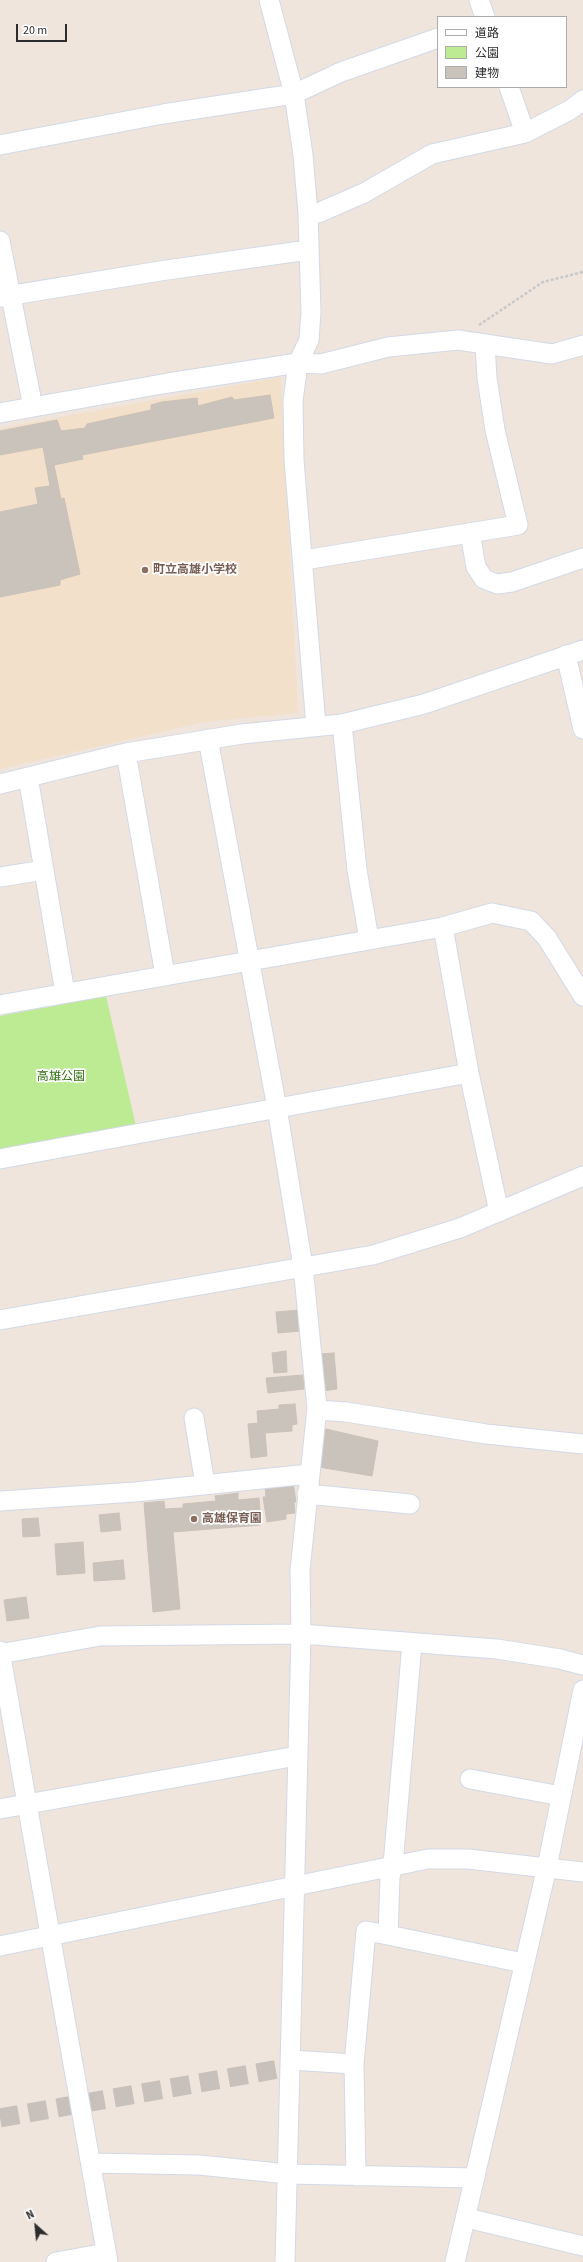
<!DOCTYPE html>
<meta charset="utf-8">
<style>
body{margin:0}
#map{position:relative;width:583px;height:2262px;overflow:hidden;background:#efe5dd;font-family:"Source Sans 3","Noto Sans JP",sans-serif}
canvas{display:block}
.legend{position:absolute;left:437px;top:16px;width:130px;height:72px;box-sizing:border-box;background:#fff;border:1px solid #ababab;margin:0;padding:5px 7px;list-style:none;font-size:12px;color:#2c2c2c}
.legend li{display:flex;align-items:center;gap:8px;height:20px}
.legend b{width:20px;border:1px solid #ababab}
.north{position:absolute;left:16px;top:2206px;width:40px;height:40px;-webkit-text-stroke:3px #fff;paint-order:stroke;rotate:333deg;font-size:11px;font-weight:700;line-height:16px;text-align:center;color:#2c2c2c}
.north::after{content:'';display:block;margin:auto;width:14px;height:18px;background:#2c2c2c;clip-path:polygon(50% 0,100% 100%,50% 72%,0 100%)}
.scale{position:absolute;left:16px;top:24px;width:51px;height:18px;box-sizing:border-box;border:2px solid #2c2c2c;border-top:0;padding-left:5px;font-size:12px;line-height:14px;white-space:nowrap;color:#2c2c2c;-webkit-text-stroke:3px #fff;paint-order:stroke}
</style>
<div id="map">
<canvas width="583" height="2262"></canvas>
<ul class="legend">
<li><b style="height:5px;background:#fff"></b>道路</li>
<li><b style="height:11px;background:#bdeb94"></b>公園</li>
<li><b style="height:11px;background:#cac3bc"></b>建物</li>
</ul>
<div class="north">N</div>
<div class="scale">20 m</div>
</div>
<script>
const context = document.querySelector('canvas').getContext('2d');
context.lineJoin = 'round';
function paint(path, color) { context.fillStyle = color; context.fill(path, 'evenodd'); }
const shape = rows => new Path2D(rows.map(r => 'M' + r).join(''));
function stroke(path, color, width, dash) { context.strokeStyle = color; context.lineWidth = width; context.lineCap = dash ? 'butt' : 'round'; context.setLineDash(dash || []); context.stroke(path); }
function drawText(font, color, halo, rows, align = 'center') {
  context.font = font + ' "Source Sans 3","Noto Sans JP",sans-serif'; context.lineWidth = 3.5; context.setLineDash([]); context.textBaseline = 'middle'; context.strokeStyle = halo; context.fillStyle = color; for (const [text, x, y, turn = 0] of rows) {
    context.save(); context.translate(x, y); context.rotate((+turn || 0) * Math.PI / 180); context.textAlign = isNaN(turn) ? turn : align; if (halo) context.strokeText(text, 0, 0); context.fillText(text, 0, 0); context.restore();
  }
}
paint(shape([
 [281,377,298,713,204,722,0,769,0,428]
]), '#f2e0cb');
paint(shape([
 [106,996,136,1126,0,1153,0,1016]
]), '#bdeb94');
const building = shape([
 [270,395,274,418,82,455,83,459,54,465,61,499,64,498,80,574,60,580,60,585,0,597,0,512,38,504,35,488,50,486,43,447,0,455,0,431,57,420,61,431,85,428,87,424,151,410,151,405,162,402,197,398,198,406,232,397,234,400,270,395],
 [300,1310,301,1331,278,1333,276,1312,300,1310],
 [286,1351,287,1372,274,1373,272,1353,286,1351],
 [334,1353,337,1389,323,1391,320,1354,334,1353],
 [303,1375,304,1389,268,1393,266,1378,303,1375],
 [295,1404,297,1424,292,1425,292,1431,265,1433,267,1456,251,1458,248,1424,258,1423,257,1411,279,1409,279,1405,295,1404],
 [326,1429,378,1441,372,1476,319,1467,326,1429],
 [293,1482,296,1502,294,1502,295,1513,286,1514,286,1519,267,1522,263,1497,266,1497,265,1487,293,1482],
 [238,1493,238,1500,259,1498,261,1525,173,1532,180,1609,153,1612,144,1503,164,1501,165,1509,183,1508,183,1504,216,1501,215,1496,238,1493],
 [119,1513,121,1530,101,1532,99,1515,119,1513],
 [38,1518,40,1536,23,1537,22,1519,38,1518],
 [83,1542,85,1573,57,1575,55,1544,83,1542],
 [123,1560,125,1579,94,1581,93,1563,123,1560],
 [26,1597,29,1618,7,1621,4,1600,26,1597]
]);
paint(building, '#cac3bc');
stroke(building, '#cbc1b6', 1);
stroke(shape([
 [0,2118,290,2067]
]), '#c8c0ba', 19, [19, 10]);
const minor = shape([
 [269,0,294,94,303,155,308,214,311,312,309,340,298,363,293,401,294,460,316,726],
 [479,0,485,17],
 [509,87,525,133],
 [0,145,163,114,294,94,341,72,438,38],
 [308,214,318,213,364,193,432,154,525,133,570,110,583,100],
 [0,241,33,407],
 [0,297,160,271,308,250],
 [0,413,168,383,298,363,321,364,388,347,458,340,552,354,583,345],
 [470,533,476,567,484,579,497,584,512,582,583,558],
 [304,560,518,525,495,430,487,378,485,344],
 [566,655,583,729],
 [342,724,357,870,369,939],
 [208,739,277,1108,303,1266,317,1408,300,1570,301,1634,285,2262],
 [126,753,165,975],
 [28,777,65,993],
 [0,784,126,753,242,734,342,724,424,704,583,650],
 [0,877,44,870],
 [443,927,492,913,531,921,547,938,583,996],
 [0,1005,443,927,469,1073,499,1212],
 [0,1159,469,1073],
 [0,1320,373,1255,460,1228,583,1176],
 [317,1410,346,1412,486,1434,583,1444],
 [194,1418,205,1484],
 [307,1494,410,1504],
 [0,1501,135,1492,309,1474],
 [0,1651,108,2262],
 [0,1654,100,1636,301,1634,497,1649,560,1659,583,1665],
 [470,1779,561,1796],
 [0,1809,297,1756],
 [388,1935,523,1963],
 [0,1946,428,1859,468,1859,583,1872],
 [291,2060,354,2064],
 [91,2163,199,2165,288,2174,475,2178],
 [356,2176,354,2064,366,1931,388,1935,390,1877,393,1865,412,1643],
 [467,2218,583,2246],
 [56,2262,106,2253],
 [455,2262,547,1867,583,1690]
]);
stroke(minor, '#d2d9e6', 21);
stroke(shape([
 [479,325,543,282,583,272]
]), '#c8c8c8', 2.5, [3, 2]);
stroke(minor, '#fff', 19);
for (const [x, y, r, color] of [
 [145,570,4,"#8d6e63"],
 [194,1519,4,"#8d6e63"]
]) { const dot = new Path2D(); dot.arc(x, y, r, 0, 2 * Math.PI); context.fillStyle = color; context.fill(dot); stroke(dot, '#fff', 1.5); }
drawText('bold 12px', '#785e54', '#fff', [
 ["町立高雄小学校",153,570],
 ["高雄保育園",202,1519]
], 'left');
drawText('12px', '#337312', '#fff', [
 ["高雄公園",61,1077]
]);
</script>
